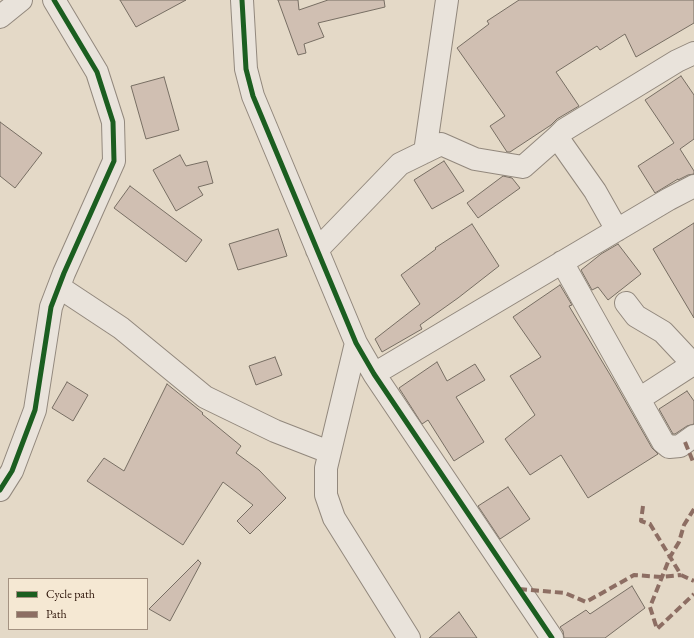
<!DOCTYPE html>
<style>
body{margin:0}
#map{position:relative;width:694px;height:638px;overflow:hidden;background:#e4d9c7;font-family:"EB Garamond",serif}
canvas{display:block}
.legend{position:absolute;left:8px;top:578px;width:140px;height:52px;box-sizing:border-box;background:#f5e8d3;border:1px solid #a49281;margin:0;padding:5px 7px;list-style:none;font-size:12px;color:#2a1106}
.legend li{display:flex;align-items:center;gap:8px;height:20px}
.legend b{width:20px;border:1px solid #a49281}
</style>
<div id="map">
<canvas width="694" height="638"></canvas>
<ul class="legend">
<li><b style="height:5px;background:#1b5e20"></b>Cycle path</li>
<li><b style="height:5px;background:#8d6e63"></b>Path</li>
</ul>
</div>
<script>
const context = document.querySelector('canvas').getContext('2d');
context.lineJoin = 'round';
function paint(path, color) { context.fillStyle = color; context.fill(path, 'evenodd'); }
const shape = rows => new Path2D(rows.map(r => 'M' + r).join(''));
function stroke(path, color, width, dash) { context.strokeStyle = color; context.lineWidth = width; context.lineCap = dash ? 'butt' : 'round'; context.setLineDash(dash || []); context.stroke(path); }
const building = shape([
 [120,0,186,0,136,27,120,0],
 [278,0,298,0,299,10,328,0,384,0,385,7,318,23,324,37,304,44,306,53,298,55,278,0],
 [519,0,694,0,694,23,636,57,625,34,600,50,597,46,556,72,579,106,557,119,551,125,510,152,507,152,490,126,505,116,457,48,489,24,487,21,519,0],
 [681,76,694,95,694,139,680,149,694,171,694,174,688,175,678,180,678,179,655,193,638,166,674,143,645,100,681,76],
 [164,77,179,130,146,139,131,86,164,77],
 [0,122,42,153,15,188,0,176,0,122],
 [180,155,186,166,207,161,213,183,198,187,203,195,176,211,153,170,180,155],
 [444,161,464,191,432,209,414,180,444,161],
 [503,176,512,178,520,188,478,218,467,203,503,176],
 [130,186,202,240,186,262,114,208,130,186],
 [694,223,694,318,653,249,694,223],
 [472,224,499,266,458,298,420,325,422,329,382,352,375,339,420,304,401,275,436,249,435,248,472,224],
 [278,229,287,256,238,270,229,244,278,229],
 [618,244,641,274,608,300,598,287,592,290,581,270,601,254,618,244],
 [560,285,572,305,569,306,615,383,652,448,658,454,588,498,561,455,530,475,505,439,535,415,510,376,541,357,513,317,560,285],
 [275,357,282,375,256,385,249,366,275,357],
 [437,362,447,381,475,364,485,380,456,397,484,442,454,461,428,420,422,424,399,388,437,362],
 [67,382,88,395,73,421,52,408,67,382],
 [167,384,203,413,202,414,241,446,236,453,259,470,286,498,250,534,237,521,253,505,223,482,183,545,87,481,104,458,124,471,167,384],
 [687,391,694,401,694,424,687,426,675,434,673,434,659,409,687,391],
 [508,487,530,519,500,539,478,506,508,487],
 [198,560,201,563,170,621,149,609,198,560],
 [632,586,645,608,605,638,564,638,563,631,560,627,586,610,590,614,632,586],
 [459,612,477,638,429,638,459,612]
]);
paint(building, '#d0bfb2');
stroke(building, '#776e63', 1);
const minor = shape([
 [242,0,246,69,253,96,356,343,374,374,552,638],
 [0,17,21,0],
 [557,137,595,191,617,230],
 [425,152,447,0],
 [317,250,400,164,441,144,475,159,523,167,557,137,564,130,677,61,694,53],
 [562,262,663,442,669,447,680,446,694,436],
 [59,287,121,328,205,397,275,431,329,452],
 [626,303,636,316,663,332,693,364,639,399],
 [356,343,326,468,326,495,334,518,409,638],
 [374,374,669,199,694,186],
 [0,490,12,471,35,410,51,307,64,273,114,161,113,122,97,72,54,0]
]);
stroke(minor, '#92887d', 24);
stroke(minor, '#e9e3db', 22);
stroke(shape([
 [685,442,694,464],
 [643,506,641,521,650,524,681,575,694,581],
 [694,509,684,525,679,542,670,557,650,607,657,629,694,594],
 [519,589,565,593,586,602,634,575,662,577,681,575]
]), '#8d6e63', 4, [8, 4]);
stroke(shape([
 [242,0,246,69,253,96,356,343,374,374,552,638],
 [0,490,12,471,35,410,51,307,64,273,114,161,113,122,97,72,54,0]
]), '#1b5e20', 5);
</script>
